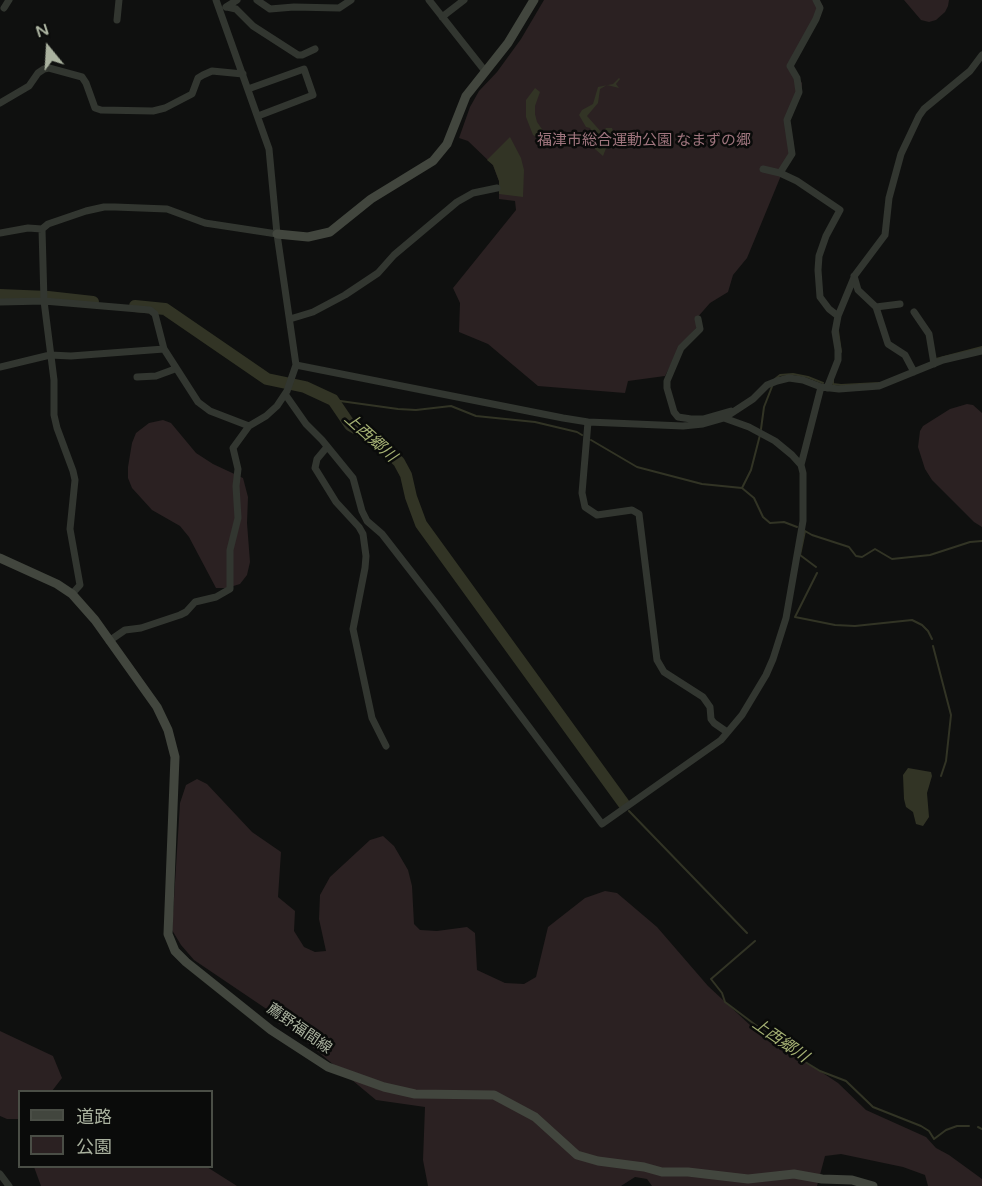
<!DOCTYPE html>
<meta charset="utf-8">
<style>
body{margin:0}
#map{position:relative;width:982px;height:1186px;overflow:hidden;background:#0f100f;font-family:"Varela Round","Noto Sans JP",sans-serif}
canvas{display:block}
.legend{position:absolute;left:18px;top:1090px;width:195px;height:78px;box-sizing:border-box;background:#0a0b0a;border:2px solid #4a4e46;margin:0;padding:8px 10px;list-style:none;font-size:18px;color:#aab29f}
.legend li{display:flex;align-items:center;gap:12px;height:30px}
.legend b{width:30px;border:2px solid #4a4e46}
.north{position:absolute;left:18px;top:18px;width:60px;height:60px;-webkit-text-stroke:4px #0a0b0a;paint-order:stroke;rotate:342deg;font-size:16px;font-weight:700;line-height:24px;text-align:center;color:#aab29f}
.north::after{content:'';display:block;margin:auto;width:21px;height:27px;background:#aab29f;clip-path:polygon(50% 0,100% 100%,50% 72%,0 100%)}
</style>
<div id="map">
<canvas width="982" height="1186"></canvas>
<ul class="legend">
<li><b style="height:8px;background:#42463e"></b>道路</li>
<li><b style="height:16px;background:#2b2122"></b>公園</li>
</ul>
<div class="north">N</div>
</div>
<script>
const context = document.querySelector('canvas').getContext('2d');
context.lineJoin = 'round';
function paint(path, color) { context.fillStyle = color; context.fill(path, 'evenodd'); }
const shape = rows => new Path2D(rows.map(r => 'M' + r).join(''));
function stroke(path, color, width, dash) { context.strokeStyle = color; context.lineWidth = width; context.lineCap = dash ? 'butt' : 'round'; context.setLineDash(dash || []); context.stroke(path); }
function drawText(font, color, halo, rows, align = 'center') {
  context.font = font + ' "Varela Round","Noto Sans JP",sans-serif'; context.lineWidth = 5; context.setLineDash([]); context.textBaseline = 'middle'; context.strokeStyle = halo; context.fillStyle = color; for (const [text, x, y, turn = 0] of rows) {
    context.save(); context.translate(x, y); context.rotate((+turn || 0) * Math.PI / 180); context.textAlign = isNaN(turn) ? turn : align; if (halo) context.strokeText(text, 0, 0); context.fillText(text, 0, 0); context.restore();
  }
}
paint(shape([
 [544,0,819,0,823,6,819,19,792,66,802,83,802,91,789,122,794,144,747,258,733,275,728,292,710,303,696,319,697,327,681,345,665,376,628,381,625,393,538,386,488,344,459,332,460,303,453,288,516,210,515,201,499,199,499,181,493,165,468,141,459,138,470,107,479,91,497,72,521,39],
 [904,0,949,0,948,6,945,12,936,20,929,22,921,20],
 [967,404,973,405,982,413,982,527,974,522,932,480,925,469,918,447,920,431,923,426,950,409],
 [163,420,171,423,196,453,213,464,243,478,248,497,247,523,250,562,247,575,240,584,227,588,216,588,189,537,180,526,152,510,132,488,128,478,128,467,132,443,136,433,149,423],
 [197,779,207,784,252,832,281,852,278,897,295,911,294,931,304,947,315,952,326,951,319,919,320,895,330,877,370,840,383,836,394,846,408,870,412,886,414,924,420,930,437,931,467,927,475,933,477,970,505,983,524,984,536,977,548,927,585,898,605,891,617,893,657,927,708,986,750,1025,838,1083,866,1110,926,1137,936,1148,949,1155,982,1179,982,1186,928,1186,925,1175,903,1167,841,1154,825,1156,817,1186,652,1186,647,1179,635,1177,621,1186,428,1186,423,1160,425,1107,376,1100,287,1026,279,1024,268,1010,194,960,181,945,172,930,180,803,186,785],
 [0,1031,53,1056,62,1078,52,1091,20,1092,19,1119,7,1119,0,1116],
 [34,1167,207,1167,237,1186,41,1186]
]), '#2b2122');
paint(shape([
 [619,78,620,79,616,84,619,88,607,85,600,89,598,103,587,116,602,133,606,128,612,128,613,131,603,156,595,149,595,137,590,128,586,127,579,115,582,110,593,104,598,87,613,84],
 [535,88,540,92,535,106,535,114,537,122,546,135,541,139,533,135,526,117,526,100],
 [510,137,521,158,524,170,523,197,499,194,499,181,493,165,487,160],
 [908,768,931,772,932,776,927,793,929,817,923,826,916,824,913,812,906,807,904,799,903,775]
]), '#323425');
stroke(shape([
 [838,331,841,352],
 [936,359,982,347],
 [775,379,780,375,793,374,808,377,823,383],
 [833,380,833,384,841,385,879,383],
 [333,400,398,409,416,410,451,406,476,416,535,422,577,432,582,435],
 [761,429,764,407,773,384],
 [591,440,637,467,702,484,742,488,754,498,763,517,770,523,784,522,797,527],
 [742,488,751,470,760,435],
 [816,567,800,555,805,531,812,535,849,547,856,556,862,557,875,549,892,559,930,555,970,542,982,541],
 [817,573,795,617,835,625,855,626,912,620,922,625,928,631,932,639],
 [933,646,951,715,946,761,941,776],
 [629,811,747,933],
 [755,941,711,979,722,993,725,1002,802,1060,820,1071,846,1081,873,1107,921,1126,929,1131,934,1139,946,1130,957,1126,969,1126],
 [978,1127,982,1129]
]), '#323425', 2);
stroke(shape([
 [0,295,48,297,93,302],
 [135,306,165,309,267,379,305,387,333,400,350,425,376,440,399,462,406,475,411,497,421,524,624,804]
]), '#323425', 12);
stroke(shape([
 [257,0,270,9,294,7,339,8,351,0],
 [429,0,485,71],
 [226,7,237,0],
 [227,7,236,9,253,26,298,55,302,55,315,49],
 [4,8,9,0],
 [442,17,464,0],
 [117,20,119,0],
 [248,89,304,69,313,95,258,116],
 [0,103,29,86,38,73,44,69,49,68,82,77,86,83,95,108,101,110,153,111,165,108,192,94,198,78,203,75,212,71,243,74],
 [763,169,780,173,797,181,840,210,826,236,819,256,818,270,820,297,829,309,838,316],
 [780,173,792,154,787,120,799,92,797,78,790,66,816,19,820,8,816,0],
 [42,229,44,301,54,380,54,415,57,428,73,471,75,480,70,529,80,585,72,594],
 [0,233,28,228,42,229,48,224,86,211,104,207,115,207,167,209,205,223,277,234],
 [854,276,858,290,876,307,888,344,905,355,914,372],
 [0,302,44,301,150,310,155,314,164,349,198,402,210,411,249,426],
 [876,307,900,304],
 [914,312,929,334,934,364],
 [290,319,313,312,345,295,378,273,394,255,457,202,473,193,497,188],
 [698,319,700,329,681,348,667,381,667,388,674,412,678,417,691,419,703,419,731,411],
 [296,365,563,418,588,422,683,426,703,424,724,418,753,399,767,385,777,381,789,378,803,380,821,387,839,389,879,386,943,360,982,351],
 [0,367,50,355,71,356,164,349],
 [137,377,156,376,175,369],
 [827,388,838,360,838,350,835,332,838,316,855,275,885,235,889,198,901,154,919,116,924,109,970,71,982,55],
 [285,394,306,424,322,440,353,478,362,511,367,521,382,534,438,606,602,824,721,740,742,715,766,675,773,659,786,618,803,521,803,473,801,465,792,455,775,441,749,427,724,418],
 [588,422,582,493,585,507,597,515,632,510,639,514,657,660,664,672,703,697,710,707,711,719,714,723,727,732],
 [327,447,317,459,315,468,336,502,359,527,363,534,366,556,365,568,353,629,372,718,386,746],
 [801,465,821,387],
 [109,641,125,630,141,628,180,615,186,612,195,602,216,597,230,589,230,550,238,518,236,486,238,469,233,448,249,426,266,416,277,406,287,391,296,365,277,234,269,149,216,0],
 [0,1174,9,1186]
]), '#323630', 7);
stroke(shape([
 [277,234,308,237,330,232,371,199,433,161,447,144,466,96,508,43,534,0],
 [0,558,57,584,72,594,95,620,157,707,168,730,175,757,168,934,175,951,186,962,271,1030,328,1067,384,1087,415,1094,494,1095,535,1117,577,1155,598,1161,644,1167,662,1172,688,1172,748,1179,794,1174,822,1179,852,1180,873,1186]
]), '#42463e', 9);
drawText('15px', '#9f757e', '#0a0b0a', [
 ["福津市総合運動公園 なまずの郷",644,141]
]);
drawText('15px', '#aab29f', '#0a0b0a', [
 ["薦野福間線",299,1029,35]
]);
drawText('italic 16px', '#a4b073', '#0a0b0a', [
 ["上西郷川",370,438,42],
 ["上西郷川",780,1041,35]
]);
</script>
